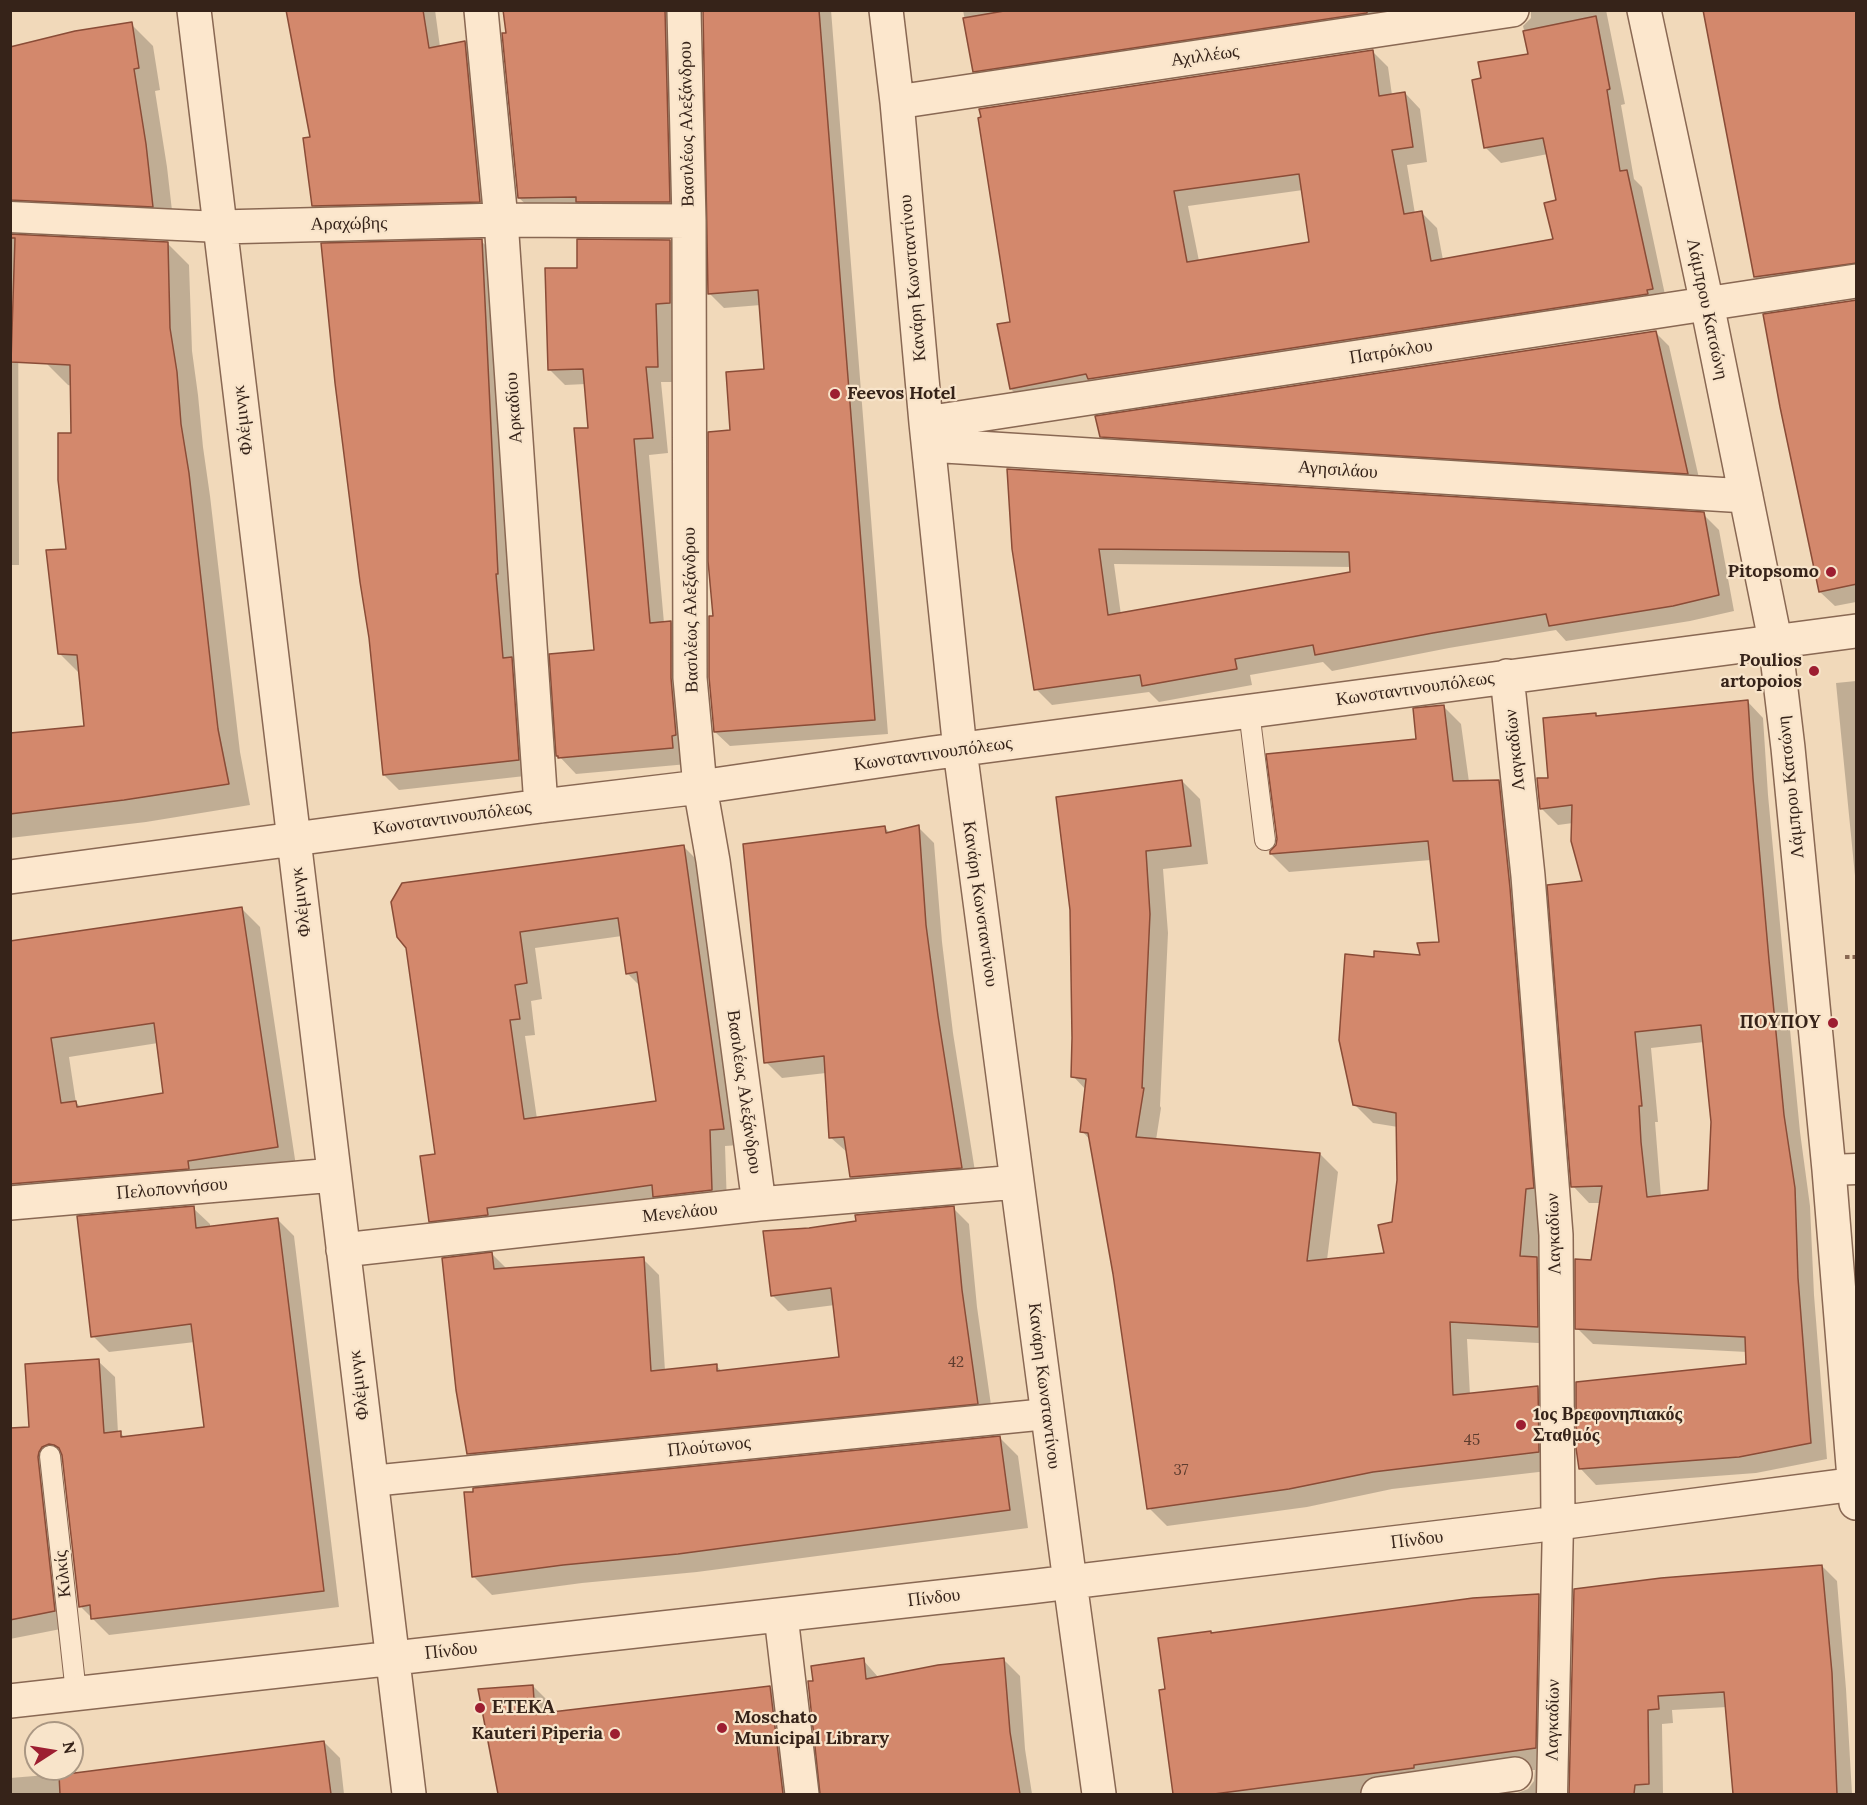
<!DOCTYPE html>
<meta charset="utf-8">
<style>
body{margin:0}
#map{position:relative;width:1867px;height:1805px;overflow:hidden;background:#f1d9ba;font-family:Lora,serif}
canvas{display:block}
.frame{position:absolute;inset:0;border:12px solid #362319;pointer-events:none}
.north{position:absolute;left:24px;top:1721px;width:60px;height:60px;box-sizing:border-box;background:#f8e4ca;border:2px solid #aa9783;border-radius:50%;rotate:78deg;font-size:16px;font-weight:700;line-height:24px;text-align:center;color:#362319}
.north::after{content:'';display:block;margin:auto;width:21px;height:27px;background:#9d1e31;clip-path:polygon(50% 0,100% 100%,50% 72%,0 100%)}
</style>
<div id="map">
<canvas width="1867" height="1805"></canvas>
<div class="frame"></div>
<div class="north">N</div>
</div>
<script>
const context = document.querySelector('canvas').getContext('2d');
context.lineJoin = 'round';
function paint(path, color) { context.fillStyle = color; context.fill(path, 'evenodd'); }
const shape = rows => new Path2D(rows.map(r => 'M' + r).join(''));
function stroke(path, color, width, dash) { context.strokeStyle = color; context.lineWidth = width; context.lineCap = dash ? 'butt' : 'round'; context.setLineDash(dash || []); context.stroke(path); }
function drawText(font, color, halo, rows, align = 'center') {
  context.font = font + ' Lora,serif'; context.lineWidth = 4.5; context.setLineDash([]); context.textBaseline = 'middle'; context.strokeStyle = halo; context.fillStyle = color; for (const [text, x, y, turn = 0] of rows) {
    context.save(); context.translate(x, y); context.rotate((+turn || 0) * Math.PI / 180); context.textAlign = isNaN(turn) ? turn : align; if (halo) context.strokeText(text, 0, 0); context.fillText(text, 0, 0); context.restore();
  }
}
paint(shape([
 [288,10,435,10,440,47,465,42,479,57,493,216,328,220,313,205,312,138],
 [504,10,687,10,684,216,534,212,519,198,508,34],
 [704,10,831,10,888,734,730,746,715,732,715,617,732,432,766,371,761,305,724,308,709,293],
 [963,10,1452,10,989,86,974,71],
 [1531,10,1606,10,1625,104,1621,105,1634,179,1642,187,1667,304,1026,404,1011,389,1011,323,979,119,1372,51,1388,67,1392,95,1405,93,1420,109,1427,162,1407,165,1415,214,1422,213,1437,228,1443,260,1555,240,1558,201,1548,154,1501,163,1485,147,1483,80,1530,55,1523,26,1531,18],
 [1303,190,1310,243,1199,261,1188,206],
 [1856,10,1856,282,1773,294,1755,277],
 [131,24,153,46,160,90,155,91,167,167,174,228,17,229,15,236,167,243,189,265,192,351,198,395,203,447,210,496,240,752,250,805,146,822,10,838,10,735,85,728,81,675,60,654,68,551,72,435,72,386,68,385,46,363,18,288,19,565,10,565,10,49],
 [481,241,497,256,534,775,399,790,384,775],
 [670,241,686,257,686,319,672,319,673,382,661,382,668,453,649,455,664,623,671,622,687,638,688,764,576,774,558,755,595,651,589,429,586,384,565,385,549,369,579,269],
 [1655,332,1669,346,1701,487,1115,450,1101,436],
 [1856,502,1856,602,1835,606,1820,592],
 [1703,514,1719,530,1734,611,1690,621,1566,641,1556,630,1449,648,1332,671,1323,662,1250,675,1252,685,1159,702,1149,692,1052,705,1036,689,1014,548],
 [1114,564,1351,567,1352,573,1121,615],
 [1856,681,1856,886,1836,683],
 [1747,701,1763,718,1768,795,1785,978,1800,1132,1810,1206,1814,1295,1827,1459,1756,1473,1596,1485,1580,1468,1747,1366,1747,1352,1593,1344,1577,1328,1592,1261,1601,1203,1589,1203,1573,1186,1584,883,1573,823,1558,825,1541,808,1549,780,1595,714,1599,718],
 [1704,1042,1712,1122,1709,1192,1661,1197,1655,1122,1658,1122,1651,1048],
 [1443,706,1461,724,1469,782,1498,781,1517,799,1544,1206,1539,1261,1555,1277,1555,1344,1467,1339,1470,1395,1538,1388,1556,1406,1556,1470,1392,1489,1307,1507,1167,1526,1149,1508,1124,1333,1091,1141,1082,1131,1086,1090,1073,1076,1072,910,1182,781,1200,799,1208,864,1163,869,1168,933,1160,1106,1161,1108,1156,1140,1320,1154,1338,1172,1327,1260,1386,1254,1394,1224,1398,1180,1398,1127,1373,1123,1354,1104,1376,958,1422,957,1441,944,1431,860,1289,872,1271,854,1418,741],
 [918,827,934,843,942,942,953,1033,977,1184,867,1193,851,1177,848,1153,830,1137,826,1073,782,1078,766,1062,885,828,891,834],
 [683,846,700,863,740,1145,725,1146,727,1206,446,1237,430,1221,436,1155,407,947],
 [622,936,627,973,641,987,658,1102,537,1119,525,1036,535,1035,531,1001,542,999,535,948],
 [241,908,260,927,296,1166,10,1208,10,943],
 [158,1043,165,1095,81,1107,76,1103,69,1057],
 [193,1208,210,1224,210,1228,278,1220,294,1236,339,1607,109,1635,80,1606,64,1461,59,1463,71,1627,10,1639,10,1429,31,1428,98,1361,115,1377,118,1433,120,1433,126,1438,205,1428,195,1342,109,1352,93,1336],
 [953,1208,969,1224,977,1307,993,1419,484,1470,468,1453,492,1254,508,1270,643,1259,659,1275,665,1371,716,1366,723,1372,841,1359,835,1305,788,1311,772,1295,809,1230],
 [1000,1438,1018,1456,1028,1528,697,1572,582,1583,492,1595,473,1576],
 [1822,1566,1837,1581,1846,1689,1852,1794,1735,1794,1727,1707,1672,1710,1673,1723,1662,1724,1663,1794,1571,1794,1575,1591],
 [1539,1596,1553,1610,1549,1794,1515,1794,1528,1789,1534,1781,1535,1770,1528,1770,1381,1794,1175,1794,1161,1691,1167,1691,1212,1635],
 [863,1660,879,1678,1004,1660,1020,1676,1025,1749,1032,1794,822,1794,814,1682],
 [533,1686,549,1702,549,1714,770,1687,786,1703,797,1794,499,1794,480,1690],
 [324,1742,340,1758,344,1794,10,1794,10,1778,96,1771]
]), '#0003');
const building = shape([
 [286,10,423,10,429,48,465,41,480,202,312,206,303,138,310,137,286,10],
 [503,10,665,10,670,202,576,202,576,197,518,198,502,33,506,33,503,10],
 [703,10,819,10,875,720,714,732,709,677,709,616,713,616,708,561,708,432,730,430,726,372,764,369,758,290,708,294,703,10],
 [1010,10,1367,10,1367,13,973,72,963,18,1010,10],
 [1703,10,1857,10,1857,263,1754,277,1703,10],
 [1596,16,1610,89,1607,90,1620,171,1627,170,1653,289,1647,290,1648,294,1088,379,1086,374,1010,389,997,324,1010,322,978,118,981,117,979,109,1373,50,1379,96,1405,92,1413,147,1392,150,1404,214,1422,211,1431,261,1553,239,1544,203,1556,200,1543,138,1484,148,1472,80,1481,78,1478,62,1528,54,1523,31,1596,16],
 [1299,174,1309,242,1187,262,1174,191,1299,174],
 [132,22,139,68,134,69,146,144,153,207,10,200,10,47,75,31,132,22],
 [10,234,168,242,170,328,177,372,181,424,189,473,218,729,229,784,124,800,10,814,10,733,84,726,77,655,58,654,46,550,66,549,58,480,58,433,71,433,70,365,11,362,15,238,10,238,10,234],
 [482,239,498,574,496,574,503,658,512,657,519,760,383,775,369,638,360,582,335,383,321,243,482,239],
 [577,239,670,240,670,303,656,304,658,367,646,367,653,438,634,439,650,623,671,621,671,678,676,735,672,736,673,748,558,758,558,756,556,756,549,654,594,650,574,428,588,428,583,369,548,370,545,268,577,268,577,239],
 [1857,300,1857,584,1819,592,1780,407,1763,314,1857,300],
 [1656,331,1688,474,1100,437,1095,416,1656,331],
 [1007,469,1704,512,1719,595,1673,606,1549,626,1546,614,1433,633,1315,655,1313,645,1235,659,1237,669,1142,686,1140,675,1034,690,1012,549,1007,469],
 [1099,549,1349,552,1350,572,1108,615,1099,549],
 [1748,700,1753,778,1769,960,1784,1115,1795,1188,1798,1278,1811,1443,1739,1457,1579,1469,1576,1448,1576,1382,1746,1364,1745,1337,1575,1329,1575,1259,1591,1260,1602,1186,1571,1187,1547,885,1582,881,1571,841,1572,805,1540,809,1537,778,1548,778,1543,718,1596,713,1596,716,1748,700],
 [1701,1025,1711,1122,1708,1190,1647,1197,1641,1142,1639,1106,1642,1106,1635,1032,1701,1025],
 [1444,705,1453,781,1499,780,1510,888,1534,1188,1526,1189,1520,1256,1537,1257,1538,1327,1450,1322,1453,1395,1538,1386,1539,1452,1373,1472,1289,1489,1147,1509,1113,1274,1088,1133,1080,1132,1086,1079,1071,1077,1072,1038,1070,910,1056,797,1182,780,1191,846,1146,851,1150,914,1142,1088,1144,1088,1136,1137,1320,1153,1307,1261,1384,1253,1378,1225,1392,1222,1397,1180,1396,1113,1353,1105,1339,1040,1345,954,1374,957,1374,951,1420,955,1417,943,1439,942,1428,841,1270,854,1270,851,1276,845,1277,839,1266,754,1416,739,1413,708,1444,705],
 [919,825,926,925,938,1016,962,1168,850,1177,844,1137,829,1138,824,1056,764,1063,743,844,885,826,886,833,919,825],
 [684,845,724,1129,710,1130,712,1190,653,1197,652,1185,487,1208,488,1215,429,1222,420,1156,435,1154,406,948,397,937,391,902,402,883,684,845],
 [618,918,626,974,637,972,656,1101,524,1119,510,1020,520,1019,515,985,527,983,520,932,618,918],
 [242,907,278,1147,188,1161,189,1169,10,1184,10,941,242,907],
 [154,1023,163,1093,77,1107,76,1101,61,1103,51,1038,154,1023],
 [194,1206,196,1228,278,1218,324,1591,91,1619,90,1605,79,1607,62,1455,59,1448,54,1445,49,1444,42,1447,39,1452,38,1457,55,1611,10,1620,10,1428,29,1427,25,1364,99,1359,104,1433,121,1431,121,1437,204,1427,191,1324,91,1337,77,1216,194,1206],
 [954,1206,962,1290,978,1404,467,1454,456,1390,442,1258,492,1252,494,1269,644,1257,651,1371,717,1364,717,1371,839,1357,831,1288,771,1296,763,1231,809,1228,856,1221,855,1215,954,1206],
 [1000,1436,1010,1510,678,1554,563,1565,472,1577,464,1492,473,1492,473,1488,1000,1436],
 [1822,1565,1832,1673,1837,1794,1733,1794,1724,1692,1658,1696,1659,1709,1648,1710,1649,1784,1635,1785,1634,1794,1569,1794,1574,1589,1661,1578,1822,1565],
 [1539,1594,1536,1748,1414,1765,1414,1768,1214,1794,1173,1794,1159,1690,1165,1689,1158,1638,1211,1631,1211,1633,1473,1598,1539,1594],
 [864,1658,866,1679,938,1665,1004,1658,1010,1732,1020,1794,820,1794,808,1681,813,1681,811,1666,864,1658],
 [533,1685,535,1714,770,1686,783,1794,498,1794,478,1689,533,1685],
 [324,1741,331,1794,60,1794,59,1775,324,1741]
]);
paint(building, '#d3886c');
stroke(building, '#8a4c37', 1.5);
const service = shape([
 [1249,711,1265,840],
 [50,1456,76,1693]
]);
const pedestrian = shape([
 [10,217,220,227],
 [1829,1170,1856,1169],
 [371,1481,1047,1414],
 [1552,1794,1558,1523]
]);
const minor = shape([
 [194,10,409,1794],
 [481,10,501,220,541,806],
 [684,10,689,221,690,678,700,787,713,861,759,1204],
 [886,10,897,102,926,423,960,750,1070,1582,1099,1794],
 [1644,10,1707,304,1775,640,1788,748,1829,1170,1856,1503],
 [897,102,1512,10],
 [220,227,501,220,689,221],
 [926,423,1856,281],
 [929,445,1746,496],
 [1507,676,1528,876,1556,1235,1558,1523],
 [10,877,541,806,700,787,933,753,1856,631],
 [10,1203,334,1175],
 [343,1250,759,1204,1017,1182],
 [781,1616,802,1794],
 [10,1701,1029,1587,1558,1523,1856,1484],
 [1378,1794,1515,1774]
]);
stroke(service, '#896853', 22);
stroke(pedestrian, '#896853', 33);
stroke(minor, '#896853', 36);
stroke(shape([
 [1845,957,1856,957]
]), '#896853', 4, [4.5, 3]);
stroke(service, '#fce7cd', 20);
stroke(pedestrian, '#fce7cd', 30);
stroke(minor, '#fce7cd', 33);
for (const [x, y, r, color] of [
 [835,394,6,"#9d1e31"],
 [1831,572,6,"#9d1e31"],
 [1814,671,6,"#9d1e31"],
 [1833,1023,6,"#9d1e31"],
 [1521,1425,6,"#9d1e31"],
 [480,1708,6,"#9d1e31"],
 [722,1728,6,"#9d1e31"],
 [615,1734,6,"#9d1e31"]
]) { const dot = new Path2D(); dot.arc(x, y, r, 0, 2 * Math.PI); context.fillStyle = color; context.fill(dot); stroke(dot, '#f8e4ca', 2); }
drawText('15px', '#5d3c2e', null, [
 ["42",956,1363],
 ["45",1472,1441],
 ["37",1181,1471]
]);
drawText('18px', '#362319', '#f8e4ca', [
 ["Αχιλλέως",1205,56,-8],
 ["Βασιλέως Αλεξάνδρου",687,124,-91],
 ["Αραχώβης",349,224,-1],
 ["Κανάρη Κωνσταντίνου",913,278,-95],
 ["Λάμπρου Κατσώνη",1707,309,78],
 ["Πατρόκλου",1391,352,-9],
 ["Αρκαδίου",514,408,-94],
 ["Φλέμινγκ",243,420,-97],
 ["Αγησιλάου",1338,470,4],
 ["Βασιλέως Αλεξάνδρου",691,610,-91],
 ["Κωνσταντινουπόλεως",1415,689,-8],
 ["Λαγκαδίων",1515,750,-96],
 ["Κωνσταντινουπόλεως",933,754,-8],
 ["Λάμπρου Κατσώνη",1791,787,-96],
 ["Κωνσταντινουπόλεως",452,818,-8],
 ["Φλέμινγκ",301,902,-97],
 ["Κανάρη Κωνσταντίνου",980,904,82],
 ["Βασιλέως Αλεξάνδρου",744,1092,82],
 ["Πελοποννήσου",172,1189,-5],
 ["Μενελάου",680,1213,-6],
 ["Λαγκαδίων",1554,1234,-92],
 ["Φλέμινγκ",359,1385,-97],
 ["Κανάρη Κωνσταντίνου",1044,1386,83],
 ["Πλούτωνος",709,1447,-6],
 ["Πίνδου",1417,1540,-7],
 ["Κιλκίς",63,1574,-96],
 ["Πίνδου",934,1598,-7],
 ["Πίνδου",451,1651,-6],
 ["Λαγκαδίων",1553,1720,-89]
]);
drawText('bold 18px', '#362319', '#f8e4ca', [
 ["Feevos Hotel",847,394],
 ["Pitopsomo",1819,572,"right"],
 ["Poulios",1802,661,"right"],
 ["artopoios",1802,682,"right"],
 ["ΠΟΥΠΟΥ",1821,1023,"right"],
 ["1ος Βρεφονηπιακός",1533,1415],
 ["Σταθμός",1533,1436],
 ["ΕΤΕΚΑ",492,1708],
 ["Moschato",734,1718],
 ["Municipal Library",734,1739],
 ["Kauteri Piperia",603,1734,"right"]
], 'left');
</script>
